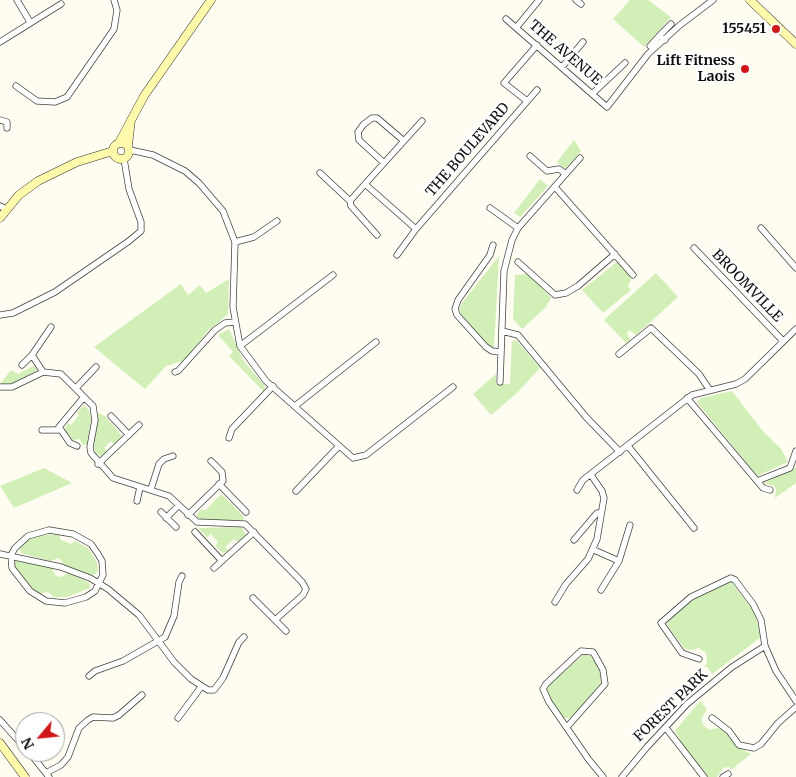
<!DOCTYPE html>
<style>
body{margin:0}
#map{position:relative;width:796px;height:777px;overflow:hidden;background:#fffdf1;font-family:Merriweather,serif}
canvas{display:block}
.north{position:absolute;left:15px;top:712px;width:50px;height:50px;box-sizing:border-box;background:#fff;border:1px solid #9f9f9f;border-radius:50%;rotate:242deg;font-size:14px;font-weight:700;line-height:20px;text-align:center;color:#0f0f0f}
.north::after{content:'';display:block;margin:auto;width:18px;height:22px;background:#d01617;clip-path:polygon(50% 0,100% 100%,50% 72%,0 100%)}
</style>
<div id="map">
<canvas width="796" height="777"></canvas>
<div class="north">N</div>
</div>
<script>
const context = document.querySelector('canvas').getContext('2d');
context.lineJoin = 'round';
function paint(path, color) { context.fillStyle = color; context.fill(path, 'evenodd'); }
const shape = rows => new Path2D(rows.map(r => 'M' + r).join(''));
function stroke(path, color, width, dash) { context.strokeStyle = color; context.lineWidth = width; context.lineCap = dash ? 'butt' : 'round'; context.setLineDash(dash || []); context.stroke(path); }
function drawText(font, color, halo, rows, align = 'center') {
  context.font = font + ' Merriweather,serif'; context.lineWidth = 5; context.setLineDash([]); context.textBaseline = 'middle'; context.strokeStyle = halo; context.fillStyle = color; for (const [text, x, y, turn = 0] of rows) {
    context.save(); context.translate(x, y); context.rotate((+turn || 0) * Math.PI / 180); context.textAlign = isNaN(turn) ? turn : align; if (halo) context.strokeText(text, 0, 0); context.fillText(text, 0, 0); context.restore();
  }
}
paint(shape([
 [630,0,648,0,671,17,644,47,613,19],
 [574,140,581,151,565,169,557,162],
 [540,179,548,186,520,217,514,213],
 [499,256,494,348,487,344,461,314,459,309,462,303],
 [618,261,630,276,631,280,628,286,631,290,603,313,582,290],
 [656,273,678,297,636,335,629,330,627,333,630,340,626,343,604,320],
 [529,274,551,298,545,308,522,329,513,319,515,275],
 [229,279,228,314,207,332,183,361,166,366,145,389,94,347,181,284,188,295,200,285,206,293],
 [229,329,243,360,265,386,264,392,229,356,233,352,218,335],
 [516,340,540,368,517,393,491,415,473,394,496,374,496,384,510,384,512,341],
 [33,366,37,369,36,371,11,384,0,384,11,370,18,374],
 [732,391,762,430,781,449,788,462,757,476,697,402,701,398],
 [84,405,89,410,91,419,87,444,83,445,79,439,72,440,64,430,68,423,71,425,79,415,77,413],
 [98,413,105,416,122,436,114,444,111,441,104,448,107,451,101,456,95,453,94,449],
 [796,467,796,483,775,498,776,489,774,486,764,483],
 [44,468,72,483,14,508,0,486],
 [221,494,244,517,243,520,203,520,197,517,198,512,202,509,205,511],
 [242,527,246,535,238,542,234,539,225,547,229,551,223,553,215,546,218,542,211,534,207,537,198,528],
 [41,534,59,535,61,540,71,544,75,541,89,549,97,563,98,572,92,576,65,566,59,558,50,561,21,553,19,546,25,540],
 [16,559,52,568,56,576,62,577,67,573,85,580,90,584,90,588,67,597,53,597,50,593,45,592,40,595,27,584,13,565],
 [730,580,755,613,761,637,712,674,707,667,704,667,707,663,706,653,699,648,690,650,685,649,669,628,667,622,672,615,693,600],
 [584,654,590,656,598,666,602,678,601,683,571,718,564,718,549,697,547,689,549,685],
 [700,701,707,709,702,718,703,725,710,730,717,728,724,730,736,746,751,754,731,770,729,767,723,768,717,777,708,777,683,746,675,731]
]), '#d1efb6');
const street = shape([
 [17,0,30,22],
 [576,0,581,4],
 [506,19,607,107,648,54,680,25,713,0],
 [516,28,539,0],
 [660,35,671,24],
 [0,42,61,4],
 [650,46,660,35,665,40],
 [562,67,583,42],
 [16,86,37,101,55,102,67,97,114,29,117,10,114,0],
 [593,93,625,63],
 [527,101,504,83,537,45],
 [0,120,7,122,7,128],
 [130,150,153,155,185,171,199,183,223,211,235,242,233,307,240,346,266,381,353,458,366,455,453,387],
 [530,156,547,171,559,169,566,174],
 [384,163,359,140,358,132,363,125,372,118,377,118,404,141],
 [320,173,350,201],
 [365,184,422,121],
 [555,187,633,275],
 [0,206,6,209],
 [490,208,518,228],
 [761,228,796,268],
 [377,235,351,206,350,201,365,184,416,229],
 [235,242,254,237,277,221],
 [493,245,490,255,458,300,455,309,457,315,486,347,492,351,500,352],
 [694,248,783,341],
 [397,255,416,229,537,90],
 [518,262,555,295,566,293,578,286,615,254],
 [0,315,13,313,55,292,129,241,141,231,141,222,129,189,124,159],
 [502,331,518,335,586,417,620,452],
 [240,346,333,275],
 [619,354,651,328,699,374,709,389],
 [32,355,43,372],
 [22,365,32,355,51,327],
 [175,372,178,371,215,330,225,323,235,322],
 [500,382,504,271,512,240,518,228,580,158],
 [0,387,12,387,43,372,61,374,93,406,95,420,90,447,91,453,113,478,169,496,197,522,245,524,302,582,306,589,303,595,275,620],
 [76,388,96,367],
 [687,398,763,488,770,490],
 [295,406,376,342],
 [111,416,129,435],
 [42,430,59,430],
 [229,438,232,429,273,386],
 [77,446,70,443,59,427,84,397],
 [628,446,694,528],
 [98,464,139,425],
 [757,481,790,468,796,451],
 [219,484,246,512],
 [151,489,159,464,164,459,173,456],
 [577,490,583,480,692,395,736,384,745,379,796,329],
 [296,491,339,446],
 [137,501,140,487],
 [161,512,176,527],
 [188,515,223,481,222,472,211,461],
 [166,518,178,506],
 [49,530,73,534,91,544,98,554,102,561,103,575,95,591,86,597,65,603,46,601,30,591,12,568,11,555,15,548,28,536,49,530],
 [195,532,222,561],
 [574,540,597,513,601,513],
 [594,550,619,561],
 [0,554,61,567,90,578,108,589,139,615,174,662,191,679,208,690,214,690,223,678,239,642,244,637],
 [214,568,254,532],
 [601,590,619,561,630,525],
 [253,598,286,631],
 [555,602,566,584,588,559,597,539,604,498,602,491,591,475],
 [699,659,682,653,661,623,691,597,731,578,735,580,753,604,761,620,765,646,776,671,796,701],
 [89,676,95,671,123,661,165,637,174,616,179,582,182,576],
 [178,718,201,687],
 [712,718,729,731,739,745,754,748,761,744,778,723,796,707],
 [0,720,25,748],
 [567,727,605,684,603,670,593,652,581,651,546,684,543,689,549,702,589,760,603,777],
 [666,728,704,777],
 [29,752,49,777],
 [46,773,61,765,68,757,79,728,88,720,93,717,113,718,119,715,142,695],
 [622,777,647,747,687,704,732,667,765,646],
 [723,777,728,774]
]);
const secondary = shape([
 [750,0,796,44],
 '113 151a8 8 0 1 1 16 0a8 8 0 1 1-16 0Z',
 [119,143,144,96,211,0],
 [128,145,131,120],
 [0,218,19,195,38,181,77,162,113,151],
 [0,743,25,777]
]);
stroke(street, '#424242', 7);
stroke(secondary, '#313131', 9);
stroke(street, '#fff', 5.5);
stroke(secondary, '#fff9ac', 8);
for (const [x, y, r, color] of [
 [776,29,5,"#d01617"],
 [745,69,5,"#d01617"]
]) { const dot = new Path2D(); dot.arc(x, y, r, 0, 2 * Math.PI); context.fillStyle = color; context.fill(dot); stroke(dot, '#fff', 2); }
drawText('bold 14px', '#0f0f0f', '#fff', [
 ["155451",766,29],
 ["Lift Fitness",735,61],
 ["Laois",735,77]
], 'right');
drawText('14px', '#0f0f0f', '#fff', [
 ["THE AVENUE",565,53,41],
 ["THE BOULEVARD",468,150,-49],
 ["BROOMVILLE",747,286,46],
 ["FOREST PARK",671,706,-44]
]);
</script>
